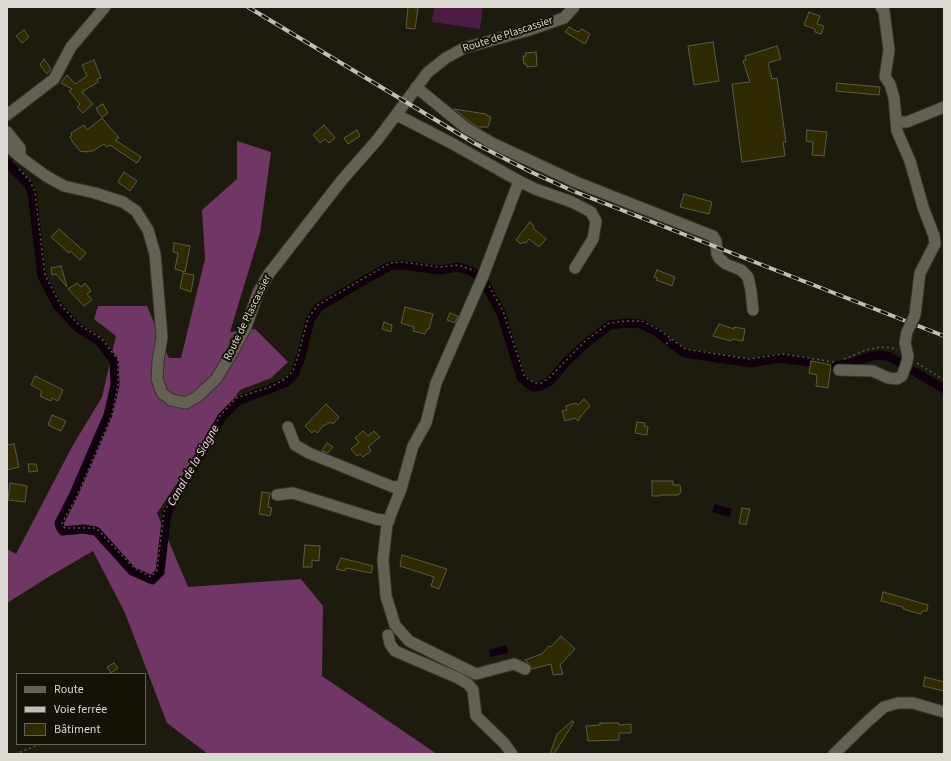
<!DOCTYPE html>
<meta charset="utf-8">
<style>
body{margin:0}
#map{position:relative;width:951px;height:761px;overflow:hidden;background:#1d1b0e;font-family:"Source Sans 3",sans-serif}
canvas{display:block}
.frame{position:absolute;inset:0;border:8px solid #dbd9d1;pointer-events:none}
.legend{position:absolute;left:16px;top:673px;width:130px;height:72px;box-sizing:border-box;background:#141206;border:1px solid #646257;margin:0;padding:5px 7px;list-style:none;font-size:12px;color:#dbd9d1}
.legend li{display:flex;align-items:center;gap:8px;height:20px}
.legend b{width:20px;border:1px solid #646257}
</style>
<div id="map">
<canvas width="951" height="761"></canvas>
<div class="frame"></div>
<ul class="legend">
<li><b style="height:5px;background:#636152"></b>Route</li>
<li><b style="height:5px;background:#c0beb6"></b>Voie ferrée</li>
<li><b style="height:11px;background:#302a00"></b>Bâtiment</li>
</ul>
</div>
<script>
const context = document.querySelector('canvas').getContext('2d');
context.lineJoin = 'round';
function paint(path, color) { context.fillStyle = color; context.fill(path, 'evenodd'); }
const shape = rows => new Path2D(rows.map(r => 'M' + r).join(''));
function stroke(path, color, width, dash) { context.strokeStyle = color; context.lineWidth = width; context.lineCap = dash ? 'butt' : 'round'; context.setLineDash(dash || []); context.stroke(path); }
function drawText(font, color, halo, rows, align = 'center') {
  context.font = font + ' "Source Sans 3",sans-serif'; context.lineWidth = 4; context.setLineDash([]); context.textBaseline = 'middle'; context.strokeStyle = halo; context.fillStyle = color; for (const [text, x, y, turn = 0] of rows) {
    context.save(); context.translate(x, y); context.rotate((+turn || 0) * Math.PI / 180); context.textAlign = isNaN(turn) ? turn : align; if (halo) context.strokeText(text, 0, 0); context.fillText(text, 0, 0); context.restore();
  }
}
paint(shape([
 [434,7,483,7,480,29,432,22]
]), '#4d1b46');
paint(shape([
 [237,141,271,152,260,233,230,332,255,329,288,362,271,378,240,390,157,513,188,587,301,579,323,606,322,676,437,754,208,754,167,723,125,613,93,551,50,576,7,603,7,549,16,554,73,445,102,397,116,336,94,319,98,306,147,306,169,358,181,358,205,259,202,210,237,179]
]), '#6f3666');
paint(shape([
 [715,504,732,509,729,517,712,512],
 [506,645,508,653,490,657,489,650]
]), '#0f000c');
stroke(shape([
 [7,163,28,184,32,193,42,276,57,305,77,327,100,342,114,361,115,385,108,415,73,496,59,523,60,527,63,531,83,529,96,531,132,571,152,580,160,572,167,513,222,417,238,401,287,382,295,373,302,353,310,320,319,307,368,278,390,266,402,265,439,270,459,267,471,271,480,278],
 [483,280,501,313,521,377,527,383,534,387,541,386,550,381,566,362,585,344,610,325,626,323,641,324,655,331,684,353,750,363,781,358,807,362],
 [835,366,852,363,871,356,881,355,890,357,944,389]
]), '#0f000c', 9);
const building = shape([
 [408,7,418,8,415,29,406,28,408,7],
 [809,12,820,16,817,24,824,26,821,34,815,32,815,29,804,25,809,12],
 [569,27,578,32,582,29,590,34,585,44,565,32,569,27],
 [24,30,29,37,22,43,16,36,24,30],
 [713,42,719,81,694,85,688,46,713,42],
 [777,46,781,59,768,63,772,79,777,78,786,142,783,142,785,156,742,162,732,84,750,82,743,61,746,60,745,56,777,46],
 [536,52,537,66,527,67,526,64,524,64,523,56,526,56,525,53,536,52],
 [44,59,51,69,47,74,40,65,44,59],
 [94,60,101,78,97,79,98,82,82,92,93,104,83,113,77,107,80,104,69,91,72,89,61,83,67,75,75,84,87,76,82,65,94,60],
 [837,83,880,87,879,95,836,91,837,83],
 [103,104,108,113,102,117,98,112,96,108,103,104],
 [454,109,486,114,486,115,491,117,488,127,478,127,470,122,454,109],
 [102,118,119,138,115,140,141,157,137,163,110,145,107,147,104,144,93,151,90,151,86,152,80,151,74,144,70,137,72,135,71,133,84,125,87,130,102,118],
 [324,125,335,138,329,143,325,139,320,143,313,135,324,125],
 [357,130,360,136,348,144,344,138,357,130],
 [807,130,827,132,824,156,812,155,813,142,806,141,807,130],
 [124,172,137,181,130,191,118,182,124,172],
 [684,194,712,202,709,214,680,207,684,194],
 [530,222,534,226,533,228,546,239,539,247,529,239,526,243,523,242,521,244,516,240,530,222],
 [59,229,86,253,80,260,70,251,69,253,51,237,59,229],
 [174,243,190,246,185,272,175,269,178,253,173,252,174,243],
 [61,266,67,287,56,274,52,275,51,268,61,266],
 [657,270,675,277,672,286,656,280,658,278,654,277,657,270],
 [183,273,194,275,191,292,180,288,183,273],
 [77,283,81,287,85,283,91,291,87,294,92,300,84,306,68,289,77,283],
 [405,307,433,314,429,329,427,329,425,334,413,331,414,327,401,323,405,307],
 [450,313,458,316,455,323,447,320,450,313],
 [384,322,392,325,391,332,382,329,384,322],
 [719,324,734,329,734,327,745,329,743,341,732,339,731,341,713,336,719,324],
 [811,361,831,365,828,388,816,386,817,375,809,373,811,361],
 [35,376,63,390,58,401,52,398,51,401,40,396,42,391,31,385,35,376],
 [584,399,590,406,581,416,578,421,575,418,565,421,562,411,567,410,566,406,576,403,578,405,584,399],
 [326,404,339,417,333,424,331,422,323,426,317,433,314,430,312,433,305,426,326,404],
 [52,415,66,421,61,431,48,425,52,415],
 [637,422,645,423,644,426,648,427,647,435,635,433,637,422],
 [363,431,368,436,374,431,380,437,368,447,371,451,363,457,360,454,357,456,351,449,359,442,355,438,363,431],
 [327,443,333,447,328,453,322,451,327,443],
 [14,444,19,467,7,470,7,445,14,444],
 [28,464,36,464,38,471,29,472,28,464],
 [652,481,673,481,673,485,680,485,681,492,678,495,660,495,660,496,652,496,652,481],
 [10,483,27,486,25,502,8,500,10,483],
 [262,492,270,493,268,507,272,508,270,516,259,514,262,492],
 [742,508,750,509,746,525,739,523,742,508],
 [305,545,320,546,319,561,312,560,312,567,303,567,305,545],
 [402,555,447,569,439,589,431,586,434,577,400,566,402,555],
 [341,558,373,566,371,573,346,568,345,571,336,569,341,558],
 [883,592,928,605,927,611,922,611,921,614,917,613,903,609,903,607,881,601,883,592],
 [561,636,575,649,560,665,563,674,553,675,551,664,532,669,530,665,525,660,542,654,549,646,551,647,561,636],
 [114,663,118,668,111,673,107,667,114,663],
 [925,677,944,682,944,691,923,686,925,677],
 [572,721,574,722,554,754,550,754,557,734,572,721],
 [600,723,619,723,619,725,631,724,631,733,619,733,619,740,588,741,586,726,600,725,600,723]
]);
paint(building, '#302a00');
stroke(building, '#5c5a4c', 1);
const minor = shape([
 [881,7,884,11,889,50,885,77,890,84,894,98,897,131,910,161,923,207,934,236,935,244,920,273,915,315],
 [416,87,466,128,494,144,576,182,713,236,716,241,717,254,719,258,726,264,741,270,748,277,751,291,753,310],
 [7,115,54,79,71,47,105,7],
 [397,115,453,144,519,181,535,189,572,202,591,212,596,221,593,239,575,268],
 [896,122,907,122,944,107],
 [7,132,20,148,20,157],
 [7,145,20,157,46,176,64,186,95,193,123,202,136,211,148,230,155,254,162,337,158,361,157,379,162,393,171,400,186,403,198,396,216,379,230,356,246,327,258,293,268,275,342,180,378,139,428,72,446,58,464,48,529,30,564,18,574,7],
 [519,181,483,276,436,383,426,423,413,446,401,489,387,524,383,560,386,596,395,625,409,641,476,674,514,664,525,669],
 [839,370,873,371,888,378,897,379,902,376,907,362,908,356,905,343,907,332],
 [288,427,295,445,309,453,393,487,402,486],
 [277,495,293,493,376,519,389,521],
 [388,635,390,644,395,651,458,678,468,684,473,690,476,716,504,743,512,754],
 [834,754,868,721,884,707,898,703,913,703,944,712]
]);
stroke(minor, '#36342e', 13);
stroke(shape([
 [19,169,30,181,35,192,45,275,60,304,78,324,102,339,118,360,118,385,112,415,76,498,62,523,63,526,65,528,96,528,134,568,151,577,157,570,164,512,220,416,236,398,270,387,285,379,293,371,299,353,308,318,318,305,390,263,402,262,439,267,459,265,475,271],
 [489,286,503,311,524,375,528,379,535,383,541,383,549,378,584,342,609,323,626,321,642,321,658,329,685,349,749,359,783,354,834,362],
 [666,344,671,339],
 [844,359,866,350,880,347,892,348,897,350],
 [917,363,944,380],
 [15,754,41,744]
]), '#5b594e', 1.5, [2, 3]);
stroke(minor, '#636152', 11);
const rail = shape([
 [248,7,474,143,531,172,573,191,944,336]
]);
stroke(rail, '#c0beb6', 4);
stroke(rail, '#141206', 2.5, [8]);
const minorBridge = shape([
 [907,332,915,315]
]);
stroke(minorBridge, '#36342e', 13, []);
stroke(minorBridge, '#636152', 11);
drawText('11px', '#dbd9d1', '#141206', [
 ["Route de Plascassier",508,35,-18],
 ["Route de Plascassier",248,318,-64]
]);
drawText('italic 12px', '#f8d4f0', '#141206', [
 ["Canal de la Siagne",194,466,-60]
]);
</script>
